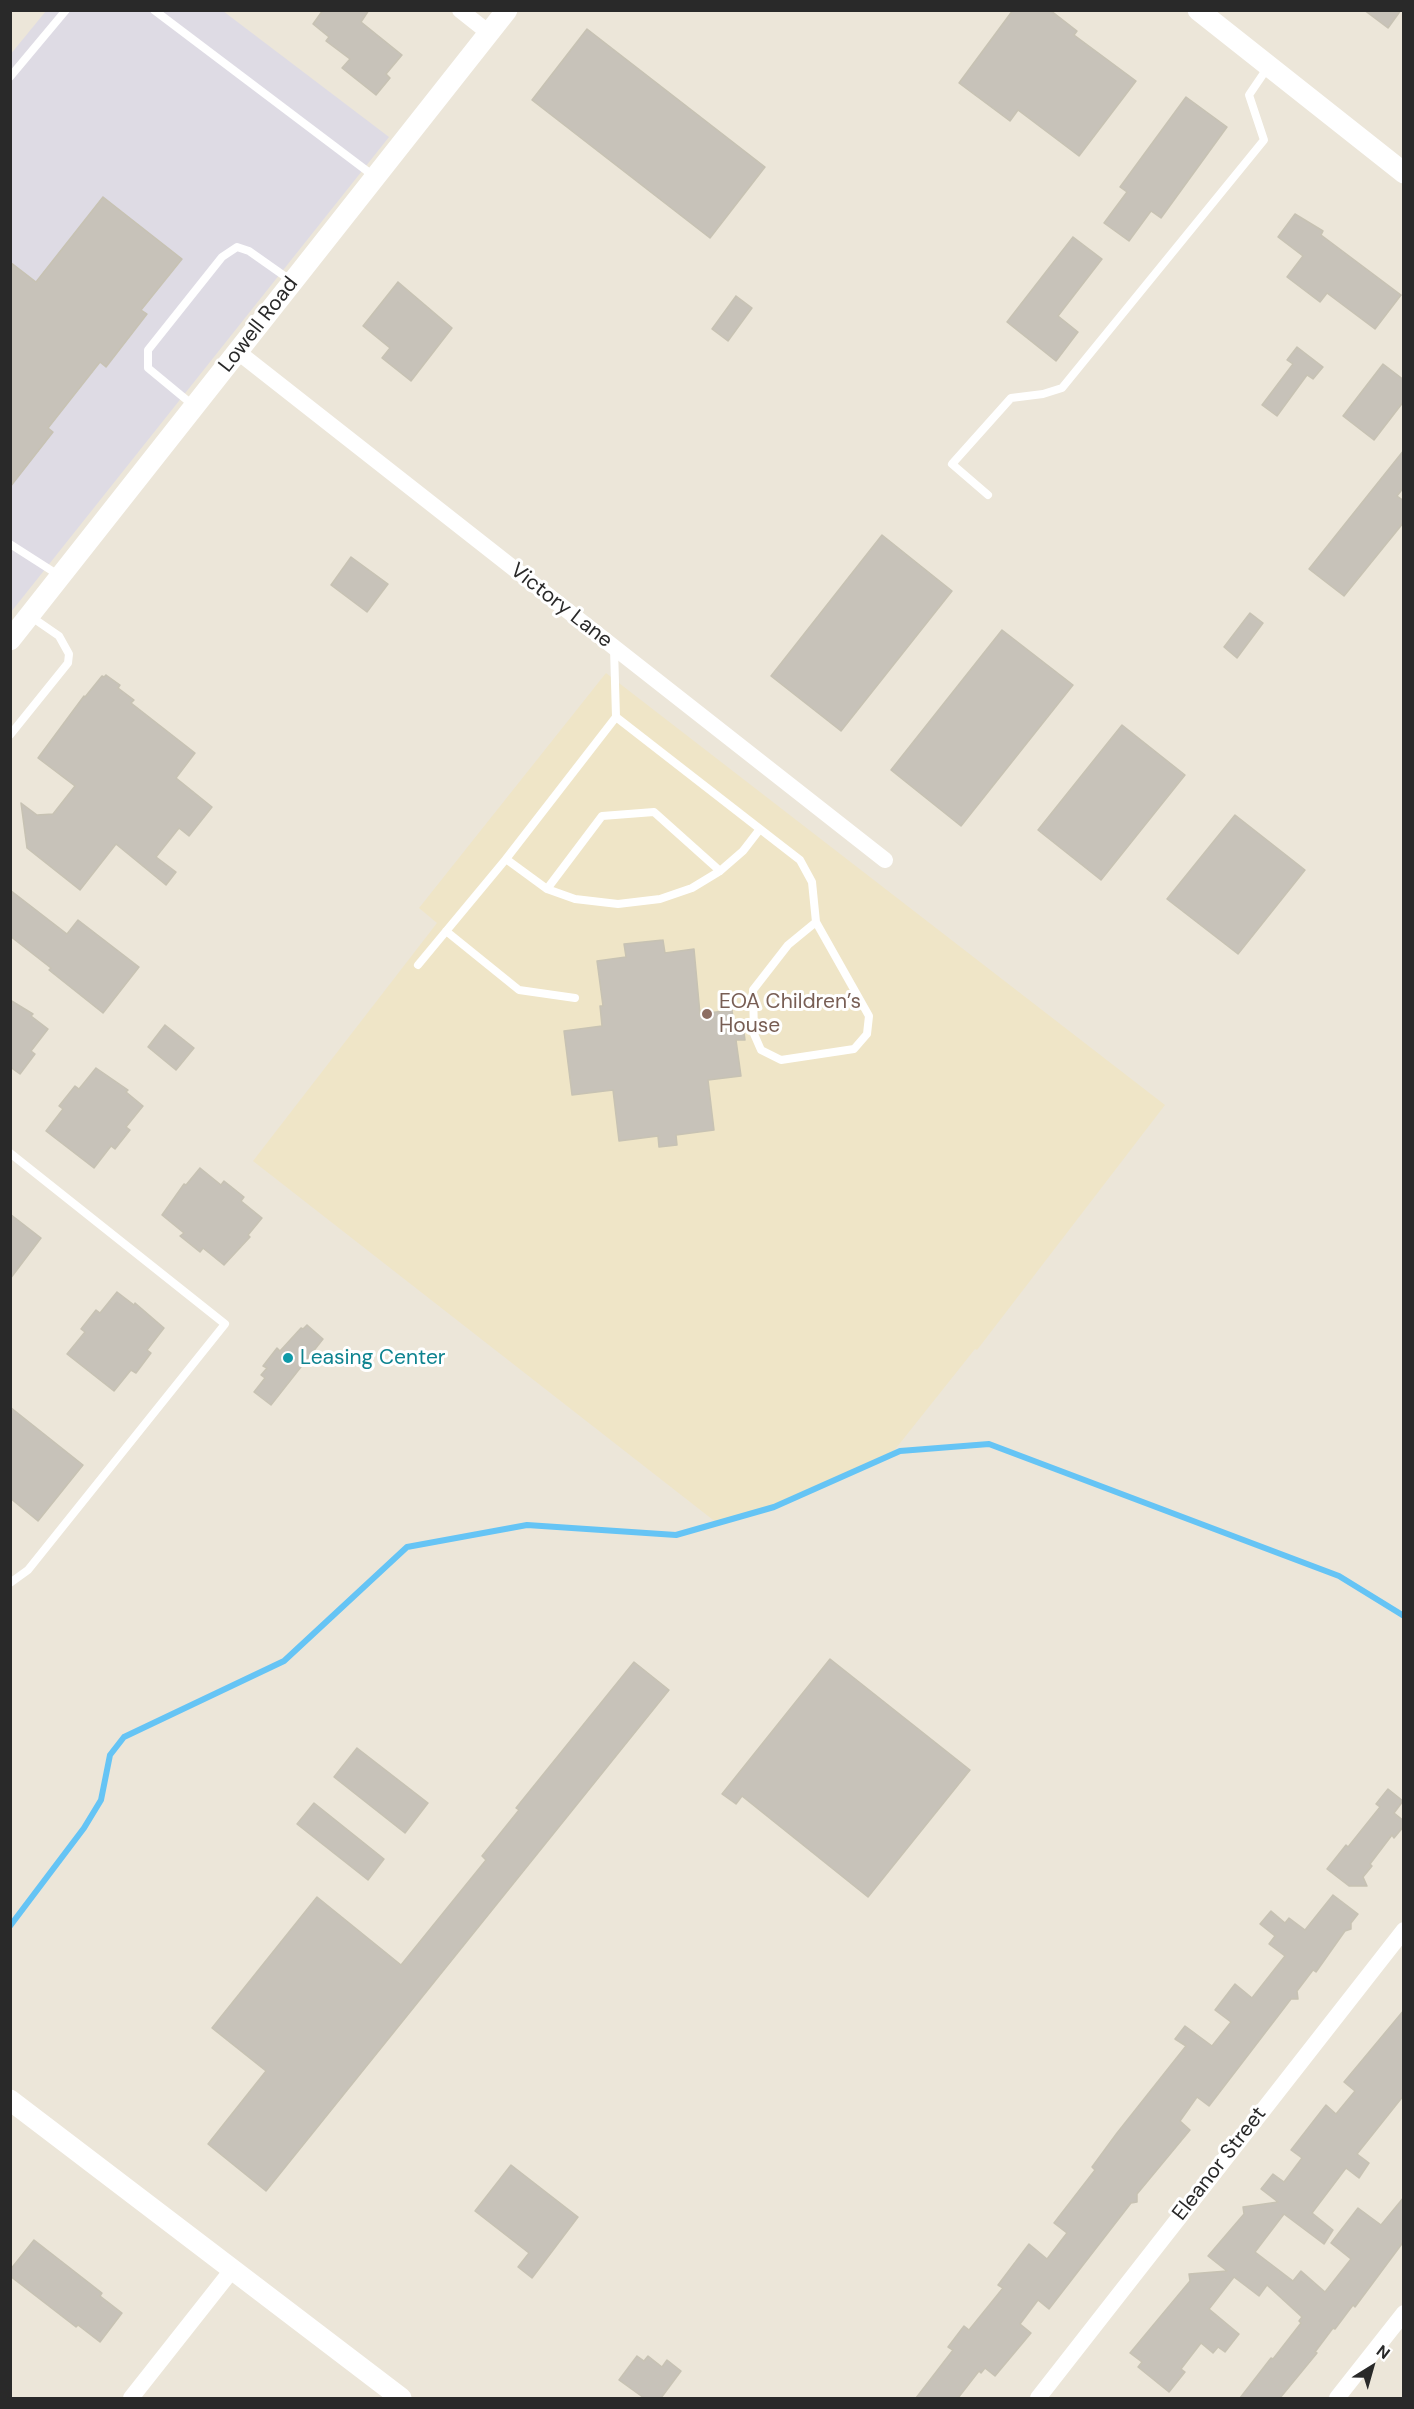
<!DOCTYPE html>
<meta charset="utf-8">
<style>
body{margin:0}
#map{position:relative;width:1414px;height:2409px;overflow:hidden;background:#ece6d9;font-family:"DM Sans",sans-serif}
canvas{display:block}
.frame{position:absolute;inset:0;border:12px solid #292929;pointer-events:none}
.north{position:absolute;left:1342px;top:2337px;width:60px;height:60px;-webkit-text-stroke:4px #fff;paint-order:stroke;rotate:37deg;font-size:16px;font-weight:700;line-height:24px;text-align:center;color:#292929}
.north::after{content:'';display:block;margin:auto;width:21px;height:27px;background:#292929;clip-path:polygon(50% 0,100% 100%,50% 72%,0 100%)}
</style>
<div id="map">
<canvas width="1414" height="2409"></canvas>
<div class="frame"></div>
<div class="north">N</div>
</div>
<script>
const context = document.querySelector('canvas').getContext('2d');
context.lineJoin = 'round';
function paint(path, color) { context.fillStyle = color; context.fill(path, 'evenodd'); }
const shape = rows => new Path2D(rows.map(r => 'M' + r).join(''));
function stroke(path, color, width, dash) { context.strokeStyle = color; context.lineWidth = width; context.lineCap = dash ? 'butt' : 'round'; context.setLineDash(dash || []); context.stroke(path); }
function drawText(font, color, halo, rows, align = 'center') {
  context.font = font + ' "DM Sans",sans-serif'; context.lineWidth = 6; context.setLineDash([]); context.textBaseline = 'middle'; context.strokeStyle = halo; context.fillStyle = color; for (const [text, x, y, turn = 0] of rows) {
    context.save(); context.translate(x, y); context.rotate((+turn || 0) * Math.PI / 180); context.textAlign = isNaN(turn) ? turn : align; if (halo) context.strokeText(text, 0, 0); context.fillText(text, 0, 0); context.restore();
  }
}
paint(shape([
 [46,11,223,11,389,137,11,612,10,55]
]), '#dedbe4');
paint(shape([
 [606,673,1165,1105,977,1350,975,1349,889,1457,774,1507,717,1523,253,1161,437,923,419,908]
]), '#efe5c7');
stroke(shape([
 [10,1926,84,1828,101,1800,110,1755,124,1737,284,1661,407,1547,527,1525,676,1535,774,1507,900,1451,989,1444,1339,1576,1404,1616]
]), '#65c4f5', 6);
const building = shape([
 [323,10,369,10,361,22,402,55,386,74,390,78,376,95,342,68,350,59,326,41,329,37,313,24,323,10],
 [1013,10,1050,10,1077,31,1074,35,1136,81,1079,156,1018,110,1010,121,959,83,1013,10],
 [1364,10,1401,10,1388,28,1364,10],
 [587,29,765,167,710,238,532,100,587,29],
 [1186,97,1227,127,1161,218,1151,211,1129,241,1104,223,1127,192,1120,187,1186,97],
 [103,197,182,259,141,310,147,314,106,367,100,362,48,428,53,432,10,487,10,262,36,282,103,197],
 [1295,214,1323,231,1321,235,1401,295,1375,329,1327,293,1320,302,1287,277,1303,256,1278,237,1295,214],
 [1073,237,1102,259,1058,316,1078,332,1056,361,1007,322,1073,237],
 [398,282,452,328,411,381,382,358,390,348,363,326,398,282],
 [736,296,752,308,728,341,712,329,736,296],
 [1297,347,1323,367,1313,379,1307,375,1277,416,1262,405,1293,364,1287,360,1297,347],
 [1383,364,1404,380,1404,401,1374,440,1343,416,1383,364],
 [1404,450,1404,487,1397,496,1404,501,1404,522,1344,596,1309,569,1404,450],
 [882,535,952,591,841,731,771,676,882,535],
 [351,557,388,584,367,612,331,585,351,557],
 [1250,613,1263,623,1237,658,1224,647,1250,613],
 [1002,630,1073,685,961,826,891,770,1002,630],
 [106,675,120,685,118,688,134,700,131,703,195,753,176,778,212,807,189,836,179,828,156,857,176,872,166,885,116,844,80,890,27,848,21,803,37,815,53,814,75,786,38,758,84,696,85,697,102,676,104,677,106,675],
 [1122,725,1185,775,1101,880,1038,830,1122,725],
 [1235,815,1305,870,1238,954,1167,899,1235,815],
 [10,890,67,934,78,920,139,967,103,1013,49,970,51,968,10,936,10,890],
 [663,940,665,953,694,949,700,1014,732,1010,734,1026,743,1025,745,1040,736,1040,741,1076,708,1080,714,1130,676,1135,677,1145,659,1147,658,1136,619,1141,613,1090,572,1095,564,1031,602,1026,600,1006,603,1006,597,961,626,957,624,944,663,940],
 [10,1000,33,1014,31,1016,48,1029,31,1051,35,1054,20,1074,10,1067,10,1000],
 [165,1025,194,1048,176,1070,148,1047,165,1025],
 [96,1068,128,1090,126,1092,143,1106,126,1127,130,1130,115,1149,111,1146,94,1168,46,1131,63,1109,59,1106,75,1086,79,1089,96,1068],
 [200,1168,221,1185,224,1181,244,1197,241,1201,262,1218,248,1235,250,1237,224,1265,203,1248,200,1252,180,1236,184,1233,162,1215,184,1184,186,1185,200,1168],
 [10,1214,41,1238,10,1279,10,1214],
 [117,1292,134,1305,135,1303,164,1328,147,1350,151,1353,136,1373,131,1370,114,1391,67,1354,85,1332,81,1329,96,1310,100,1313,117,1292],
 [307,1325,323,1339,271,1405,254,1392,265,1378,261,1375,267,1368,263,1366,277,1348,280,1351,301,1328,303,1329,307,1325],
 [10,1407,83,1465,38,1521,10,1498,10,1407],
 [830,1659,970,1770,868,1897,742,1796,736,1804,722,1794,830,1659],
 [634,1662,669,1690,266,2191,208,2144,266,2071,212,2028,317,1897,401,1965,486,1860,482,1856,519,1810,516,1808,634,1662],
 [357,1748,428,1803,405,1833,334,1777,357,1748],
 [1388,1789,1403,1801,1394,1813,1404,1821,1404,1826,1394,1838,1392,1835,1370,1864,1372,1866,1363,1877,1367,1886,1349,1886,1327,1869,1346,1845,1348,1847,1380,1807,1376,1804,1388,1789],
 [314,1803,384,1859,368,1880,297,1824,314,1803],
 [1333,1895,1358,1914,1351,1923,1351,1929,1345,1931,1316,1972,1313,1970,1297,1991,1298,1999,1291,1999,1209,2106,1197,2097,1180,2121,1190,2130,1137,2194,1137,2202,1131,2203,1049,2309,1038,2300,1020,2324,1031,2333,995,2376,985,2368,981,2373,979,2371,958,2398,916,2398,953,2350,948,2347,964,2326,969,2330,1003,2288,998,2285,1029,2244,1047,2259,1067,2233,1054,2223,1095,2170,1092,2167,1117,2133,1186,2046,1175,2039,1185,2026,1212,2046,1231,2022,1215,2010,1235,1984,1252,1998,1285,1956,1269,1944,1275,1936,1260,1924,1271,1911,1285,1923,1289,1918,1305,1930,1333,1895],
 [1404,2010,1404,2095,1357,2154,1369,2163,1359,2178,1346,2168,1312,2213,1333,2230,1324,2244,1284,2214,1255,2252,1293,2281,1301,2271,1325,2292,1351,2259,1331,2243,1358,2208,1381,2225,1404,2197,1404,2241,1355,2307,1353,2305,1335,2329,1333,2328,1315,2352,1317,2353,1280,2398,1240,2398,1271,2358,1273,2359,1301,2323,1299,2321,1302,2317,1267,2285,1259,2296,1234,2277,1209,2309,1239,2334,1225,2352,1218,2347,1213,2353,1201,2343,1181,2369,1185,2372,1169,2392,1138,2367,1142,2362,1130,2353,1190,2281,1189,2274,1227,2271,1208,2256,1244,2214,1243,2207,1278,2202,1261,2189,1273,2174,1284,2182,1302,2158,1291,2150,1326,2105,1336,2114,1355,2091,1344,2082,1404,2010],
 [511,2165,578,2217,532,2278,518,2267,529,2253,475,2211,511,2165],
 [34,2240,102,2293,100,2296,122,2313,100,2342,78,2325,76,2327,10,2276,10,2270,34,2240],
 [637,2356,644,2361,648,2356,662,2367,667,2360,681,2371,661,2398,644,2398,619,2380,637,2356]
]);
paint(building, '#c7c2b9');
stroke(building, '#c7c2b3', 1.5);
stroke(shape([
 [154,10,375,177],
 [10,77,66,10],
 [194,406,148,368,148,350,222,257,237,247,249,251,293,282],
 [988,495,952,464,1011,398,1043,394,1062,388,1264,140,1249,95,1268,67],
 [10,544,60,576],
 [614,648,616,717,506,859,547,889,575,899,618,904,660,899,692,888,720,871,743,851,760,829,616,717],
 [10,735,68,663,69,654,59,636,30,616],
 [760,829,800,860,812,882,816,922,869,1016,867,1034,854,1049,781,1060,761,1050,754,1034,753,990,788,945,816,922],
 [547,889,602,816,654,812,720,871],
 [446,931,519,990,575,998],
 [418,965,506,859],
 [10,1153,225,1324,28,1570,10,1583]
]), '#fff', 8);
stroke(shape([
 [460,10,489,33],
 [238,352,885,860],
 [131,2398,232,2270],
 [1038,2398,1404,1930],
 [1337,2398,1404,2313]
]), '#fff', 16);
stroke(shape([
 [1198,10,1404,173],
 [10,640,507,10],
 [10,2100,401,2398]
]), '#fff', 21);
for (const [x, y, r, color] of [
 [707,1014,6,"#8d6e63"],
 [288,1358,6,"#0f9aa8"]
]) { const dot = new Path2D(); dot.arc(x, y, r, 0, 2 * Math.PI); context.fillStyle = color; context.fill(dot); stroke(dot, '#fff', 2); }
drawText('21px', '#292929', '#fff', [
 ["Lowell Road",259,325,-52],
 ["Victory Lane",561,606,38],
 ["Eleanor Street",1220,2164,-52]
]);
drawText('21px', '#785e54', '#fff', [
 ["EOA Children’s",719,1002],
 ["House",719,1026]
], 'left');
drawText('21px', '#0d838f', '#fff', [
 ["Leasing Center",300,1358]
], 'left');
</script>
